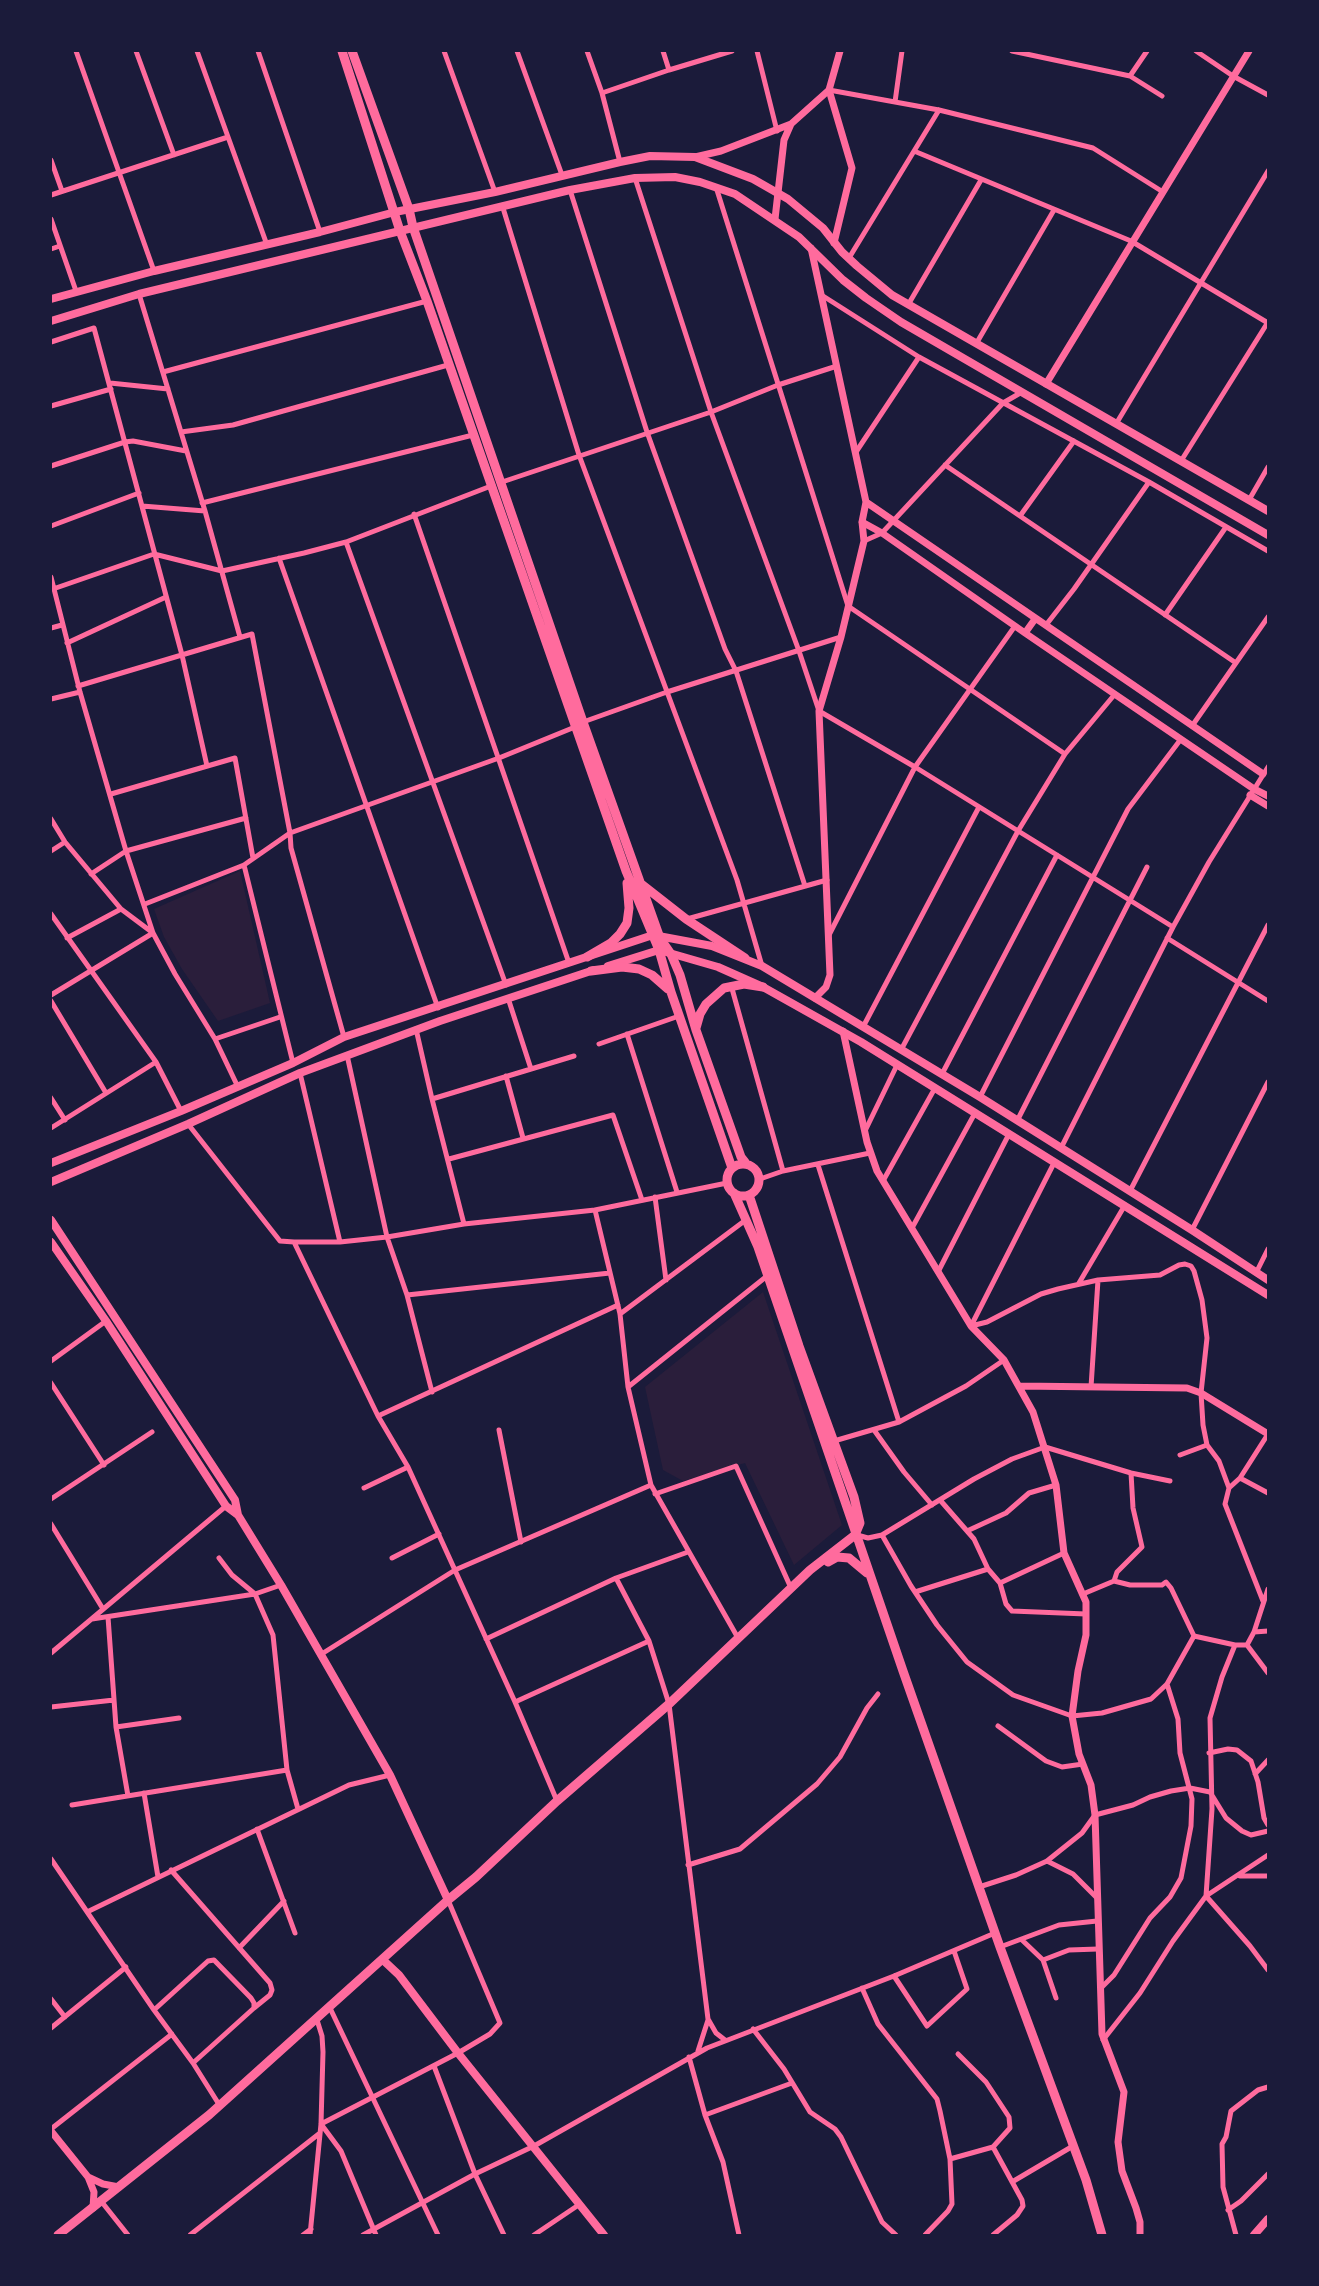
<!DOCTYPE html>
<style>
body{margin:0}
#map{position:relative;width:1319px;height:2286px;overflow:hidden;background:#1b1b3a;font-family:"Noto Serif",serif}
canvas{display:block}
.frame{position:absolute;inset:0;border:52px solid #1b1b3a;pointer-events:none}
</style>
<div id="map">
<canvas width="1319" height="2286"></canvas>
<div class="frame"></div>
</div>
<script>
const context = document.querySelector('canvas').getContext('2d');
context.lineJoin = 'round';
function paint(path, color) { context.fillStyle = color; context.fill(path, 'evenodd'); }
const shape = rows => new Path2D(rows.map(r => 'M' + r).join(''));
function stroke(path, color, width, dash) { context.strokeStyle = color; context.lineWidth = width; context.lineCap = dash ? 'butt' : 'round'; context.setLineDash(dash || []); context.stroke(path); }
paint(shape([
 [240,871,270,1003,218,1021,182,969,164,937,154,909],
 [763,1292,842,1525,794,1565,745,1463,683,1481,663,1470,645,1387]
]), '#2a1e3b');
stroke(shape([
 [76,51,154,271],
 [136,51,174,155],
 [197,51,267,245],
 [258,51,320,232],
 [444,51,495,192],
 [517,51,562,175],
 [587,51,602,93,620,162],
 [663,51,669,70],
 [757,51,777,131],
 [1012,51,1130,76,1162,96],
 [1196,51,1233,76,1268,95],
 [1130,76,1147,51],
 [829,90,939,110,1093,148,1163,192],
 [602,93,669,70,732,51],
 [895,102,902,51],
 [914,151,1131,241,1268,323],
 [51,160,62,191],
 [635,178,711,412,799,651,819,711,915,767,1173,927],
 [716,187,848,606,1065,754],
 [570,190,647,432,725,649,736,671,805,886],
 [51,195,228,137],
 [503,208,579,455,737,880,762,966],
 [51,219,76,291],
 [51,249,60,246],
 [849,258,939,110],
 [139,294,205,511,240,637],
 [823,296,919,357,1149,482,1268,551],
 [908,305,981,180],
 [51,342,94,328,182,655,207,766],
 [976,344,1054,210],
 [163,372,427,301],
 [110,383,168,389],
 [51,406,111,389],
 [1116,424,1268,171],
 [181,432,233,425,448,365],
 [856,452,919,357],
 [1181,461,1268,322],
 [945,465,1236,663],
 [51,466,125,442,133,441,186,451],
 [502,482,711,412,778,385,837,366],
 [1249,500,1268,467],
 [202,503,473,435],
 [142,506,205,511],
 [414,514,569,963],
 [1020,516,1074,441],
 [51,526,139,493],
 [864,541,882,533,1003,403,1022,392],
 [346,542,506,985],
 [279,558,438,1008],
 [51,577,80,692,126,851,153,933,175,974,215,1039,237,1085],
 [53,589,154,554,222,571,304,553,346,542,491,486],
 [1165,615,1226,527],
 [1046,625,1074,589,1149,482],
 [51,628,62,625],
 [67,643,166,597],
 [78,686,252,634,290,833,291,848,344,1037],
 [51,699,80,692],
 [583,722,667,692,841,637],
 [1192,726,1268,617],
 [111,794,235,758,253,858],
 [51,819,65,842,121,909,153,933],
 [51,851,65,842],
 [244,865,293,1063],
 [91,874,126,851,246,818],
 [145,904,244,865,290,833,499,758,575,727],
 [51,914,156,1062,181,1111],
 [687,919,827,880],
 [829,935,915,767,1015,626],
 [67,938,121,909],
 [1167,938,1268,1001],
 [731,985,783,1171],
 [51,995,153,933],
 [508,998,531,1069],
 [51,1001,106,1093],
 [863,1027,979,807],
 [416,1029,432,1099],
 [627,1034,677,1192],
 [215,1039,280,1017],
 [599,1044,679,1016],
 [901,1050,1018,831,1065,754,1115,694],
 [347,1055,387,1237,407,1295,432,1392],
 [300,1073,340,1242],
 [942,1074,1057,855],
 [506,1076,523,1138],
 [980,1097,1128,809,1181,739],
 [51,1098,65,1120],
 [1017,1121,1147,867],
 [188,1124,280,1241,294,1242,340,1242,387,1237,464,1224,595,1210,727,1183],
 [51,1128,156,1062],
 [865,1131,897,1065],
 [1061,1148,1173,927,1209,862,1268,767],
 [449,1159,613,1115,642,1200],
 [818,1165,899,1422],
 [760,1179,783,1171,870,1153],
 [883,1181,935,1088],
 [1130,1191,1268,925],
 [655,1197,666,1280],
 [595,1210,620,1314,628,1387,651,1485,738,1638],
 [464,1224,432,1099,574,1056],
 [912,1228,975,1113],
 [1192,1230,1268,1082],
 [294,1242,378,1416,408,1467,515,1702,557,1801],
 [938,1272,1009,1134],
 [1256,1273,1268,1249],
 [1079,1283,1125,1205],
 [407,1295,610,1273],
 [620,1314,747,1219],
 [971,1326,987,1322,1041,1294,1058,1289,1098,1280,1160,1275,1179,1265,1185,1264,1191,1266,1194,1271,1202,1300,1207,1338,1201,1393,1203,1425,1207,1445,1219,1461,1229,1488],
 [971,1326,1054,1163],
 [51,1361,106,1321],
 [51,1383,104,1465],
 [628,1387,767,1276],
 [1091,1387,1098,1280],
 [378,1416,618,1305],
 [499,1430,521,1542],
 [874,1430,904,1472,932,1505],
 [834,1441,899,1422,966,1386,1004,1360],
 [1180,1455,1207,1445],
 [1131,1473,1133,1508,1142,1547,1117,1572,1114,1581,1130,1585,1162,1585,1166,1582,1171,1588,1194,1636],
 [1240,1478,1268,1493],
 [364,1488,408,1467],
 [655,1494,736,1466,791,1588],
 [51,1499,152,1432],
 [940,1500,974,1539,988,1569,1000,1583,1006,1604,1012,1611,1086,1614],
 [51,1524,103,1609],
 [967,1531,1006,1513,1029,1493,1056,1485],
 [857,1535,868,1538,882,1535,974,1479,1012,1459,1045,1447,1131,1473,1170,1481],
 [882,1535,911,1586,937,1625,967,1662,1013,1695,1072,1716,1102,1713,1151,1699,1167,1684,1194,1636],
 [219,1558,232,1575,255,1594,273,1635,287,1770,298,1809],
 [392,1558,439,1534],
 [616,1578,649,1641,669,1704,708,2019,716,2033,725,2040],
 [1000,1583,1064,1553],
 [915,1592,988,1569],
 [1083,1594,1114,1581],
 [1263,1601,1225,1504,1229,1488,1240,1478,1268,1434],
 [108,1617,116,1727,128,1796],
 [92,1619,255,1594,281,1585],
 [1254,1632,1268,1631],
 [1194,1636,1235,1645,1247,1645],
 [486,1639,616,1578,688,1552],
 [1247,1645,1254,1632,1268,1589],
 [1247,1645,1268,1673],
 [51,1653,226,1506],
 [320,1655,455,1570,651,1485],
 [515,1702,649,1641],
 [51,1707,114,1700],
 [998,1726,1046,1761,1062,1767,1083,1764],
 [116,1727,179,1718],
 [1209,1753,1228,1749,1237,1750,1251,1761,1258,1782,1264,1818,1268,1825],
 [1255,1774,1268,1760],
 [144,1793,158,1877],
 [72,1805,287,1770],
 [257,1829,295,1933],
 [51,1859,154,2010,193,2063,220,2106],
 [1047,1861,1073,1874,1097,1898],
 [688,1865,740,1849,817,1784,840,1757,867,1708,878,1694],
 [171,1870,270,1983,272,1990,270,1995,254,2008],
 [1240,1876,1268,1876],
 [979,1887,1016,1875,1047,1861,1082,1833,1095,1815,1133,1805,1150,1797,1171,1791,1190,1788,1210,1792,1226,1818,1242,1831,1251,1835,1268,1831],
 [1206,1896,1212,1809,1210,1718,1222,1677,1235,1645],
 [1206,1896,1250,1946,1268,1970],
 [87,1912,349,1785,390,1775],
 [1022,1940,1043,1960,1056,1998],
 [1000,1947,1059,1925,1097,1921],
 [239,1948,284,1901],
 [1043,1960,1069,1950,1098,1949],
 [894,1976,927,2026,967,1989,954,1951],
 [862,1988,878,2024,937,2099,940,2111,950,2159,952,2204,948,2211,925,2235],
 [1101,1988,1114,1975,1150,1918,1170,1897,1181,1878,1191,1826,1192,1799,1180,1753,1178,1719,1167,1684],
 [51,1999,65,2017],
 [330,2008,438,2235],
 [154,2010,208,1961,214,1960,251,1998,254,2003,254,2008,193,2063],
 [51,2028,126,1967],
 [753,2029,784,2069,810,2112,835,2129,841,2137,882,2222,896,2235],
 [1103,2040,1140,1993,1173,1941,1206,1896,1268,1855],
 [698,2051,708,2020],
 [689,2057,705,2115,723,2162,739,2235],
 [434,2066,475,2174,504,2235],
 [705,2115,792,2083],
 [51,2129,172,2034],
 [950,2159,993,2147,1010,2128,1009,2117,986,2082,958,2054],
 [1012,2182,1073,2146],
 [101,2201,128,2235],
 [1228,2210,1241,2201,1268,2174],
 [190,2235,320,2133],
 [303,2235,311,2229],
 [310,2235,321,2124,323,2052,322,2036,317,2020],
 [363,2235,475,2174,534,2146,707,2048,894,1976,995,1933],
 [376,2235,341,2151,321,2124,458,2053,490,2034,500,2023,448,1900],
 [534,2235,580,2204],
 [993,2235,1017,2215,1023,2206,1022,2200,993,2147],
 [1236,2235,1223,2187,1222,2144,1226,2137,1231,2111,1258,2090,1268,2087]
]), '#ff6b9d', 5);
stroke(shape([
 [829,90,852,168,834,243],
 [695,157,721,151,791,124],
 [775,219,784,140,791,124,829,90,840,51],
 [811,248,866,502,862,522,864,541,841,637,819,711,830,975,826,987,815,998],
 [1046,384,1249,51],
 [866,502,1263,774],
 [862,522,882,533,1025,633,1254,789,1268,796],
 [1025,633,1035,619],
 [1250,795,1268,806],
 [843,1031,867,1142,877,1171,971,1326,1004,1360,1033,1412,1056,1485,1064,1553,1086,1602,1086,1635,1078,1671,1072,1716,1079,1754,1091,1785,1095,1815,1102,2034,1124,2092,1118,2142,1122,2171,1136,2208,1140,2222,1140,2235],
 [1019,1386,1187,1388,1201,1393,1268,1434],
 [51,2131,88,2177,94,2192,93,2208],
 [88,2177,103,2184,119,2187]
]), '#ff6b9d', 7);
stroke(shape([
 [51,299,154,271,320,232,395,212,495,192,620,162,650,156,695,157,753,179,788,199,823,228,842,252,857,266,892,295,1268,511],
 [51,321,139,294,570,190,635,178,675,177,700,182,735,194,799,237,843,280,866,298,901,322,1268,535],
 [608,966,659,950,718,967,763,987,861,1042,1268,1295],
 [51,1163,181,1111,293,1063,344,1037,653,935,712,946,762,966,980,1097,1192,1230,1268,1280],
 [51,1182,188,1124,300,1073,440,1021,594,970],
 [51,1220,235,1500,238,1515],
 [51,1242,106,1321,226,1506,238,1515,281,1585,390,1775,448,1900],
 [383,1960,399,1975,458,2053,604,2235],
 [1254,2235,1268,2219]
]), '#ff6b9d', 8);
stroke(shape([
 [342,51,400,231,427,301,626,871,659,950,671,992,732,1168],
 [352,51,409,209,413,227,583,722,660,938,671,954,680,975,696,1030,741,1157,745,1162],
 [640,883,686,919,745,958],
 [587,957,611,943,620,934,627,923,629,908,627,883],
 [591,971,622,967,639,969,652,975,668,989],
 [696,1028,700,1014,706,1004,724,988,744,984,763,987],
 '727 1180a16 16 0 1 1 32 0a16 16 0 1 1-32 0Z',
 [734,1193,758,1247,903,1671,1000,1947,1086,2180,1102,2235],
 [828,1562,837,1557,849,1558,867,1573],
 [58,2235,209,2115,448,1900,476,1877,557,1801,669,1704,810,1570,855,1535,860,1523,854,1497,799,1346,749,1195]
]), '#ff6b9d', 9);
</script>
